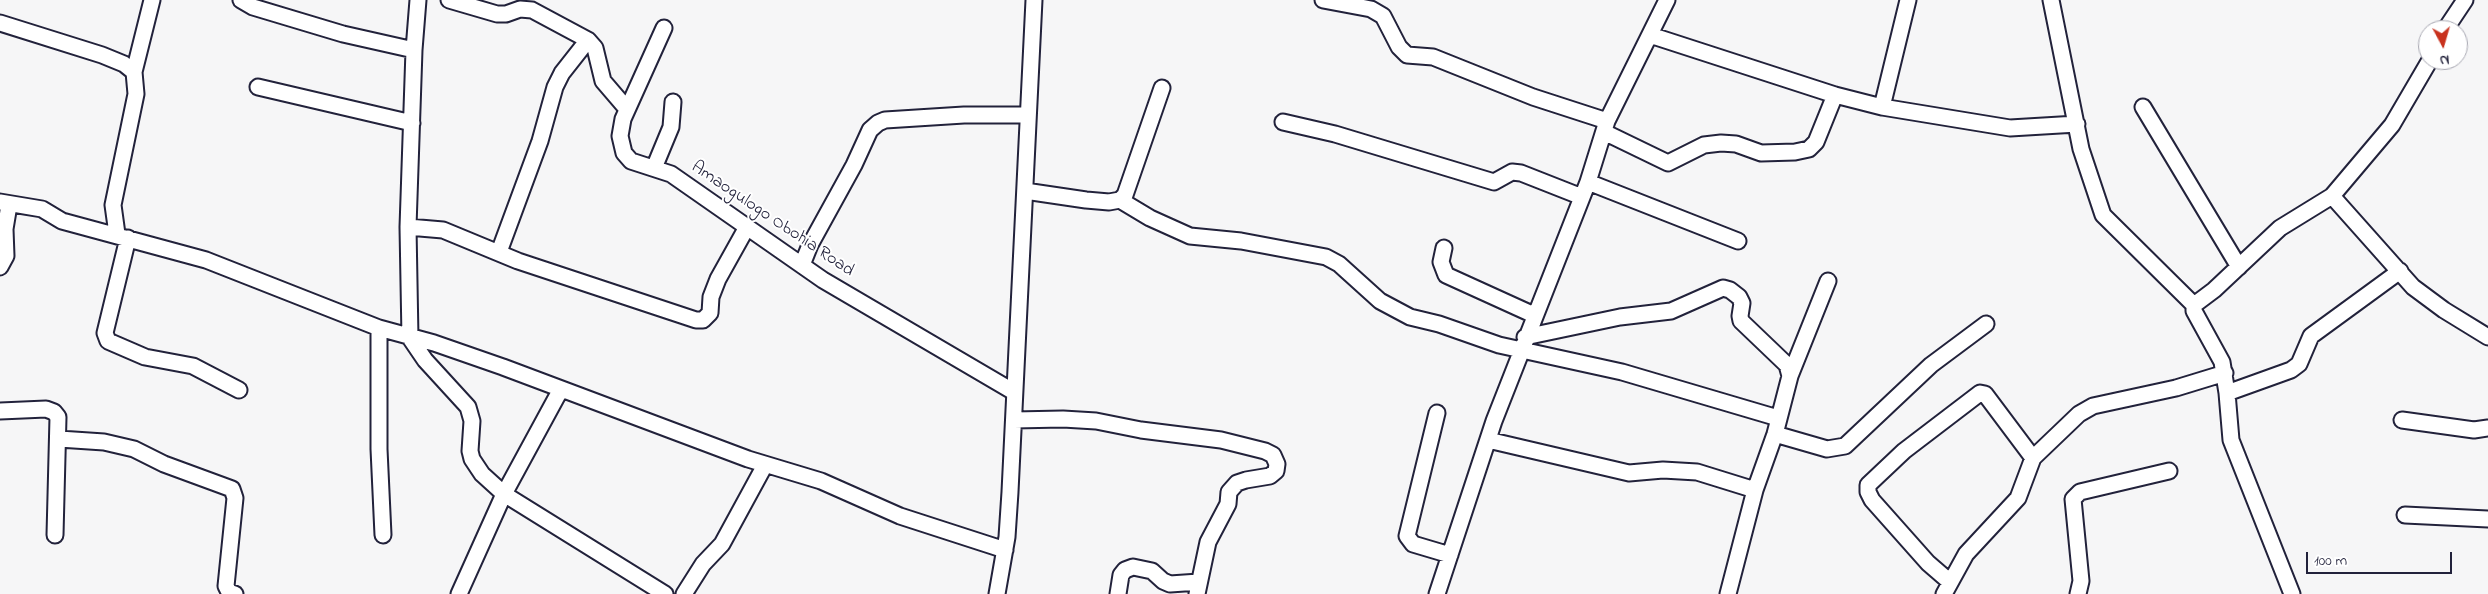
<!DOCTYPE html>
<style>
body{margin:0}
#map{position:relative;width:2488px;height:594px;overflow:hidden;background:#f6f6f7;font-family:"Indie Flower",sans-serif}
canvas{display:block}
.north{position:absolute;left:2418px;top:20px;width:50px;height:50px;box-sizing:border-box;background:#fff;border:1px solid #a7a7b1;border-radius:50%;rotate:174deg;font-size:14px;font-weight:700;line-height:20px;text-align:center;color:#22223b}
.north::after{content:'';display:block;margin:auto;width:18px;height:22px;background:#c8321e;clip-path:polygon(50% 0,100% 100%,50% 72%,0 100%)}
.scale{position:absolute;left:2306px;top:552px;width:146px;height:22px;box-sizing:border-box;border:2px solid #22223b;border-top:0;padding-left:6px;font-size:15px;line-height:18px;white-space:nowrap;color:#22223b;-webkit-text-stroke:4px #fff;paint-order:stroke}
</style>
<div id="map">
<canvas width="2488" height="594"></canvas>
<div class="north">N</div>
<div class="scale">100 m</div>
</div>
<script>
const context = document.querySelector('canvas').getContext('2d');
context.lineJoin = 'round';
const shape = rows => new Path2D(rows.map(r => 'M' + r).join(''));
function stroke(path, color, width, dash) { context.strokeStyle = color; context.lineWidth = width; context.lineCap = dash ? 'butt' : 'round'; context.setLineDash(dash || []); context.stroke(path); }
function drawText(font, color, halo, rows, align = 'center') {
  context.font = font + ' "Indie Flower",sans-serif'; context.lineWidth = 4; context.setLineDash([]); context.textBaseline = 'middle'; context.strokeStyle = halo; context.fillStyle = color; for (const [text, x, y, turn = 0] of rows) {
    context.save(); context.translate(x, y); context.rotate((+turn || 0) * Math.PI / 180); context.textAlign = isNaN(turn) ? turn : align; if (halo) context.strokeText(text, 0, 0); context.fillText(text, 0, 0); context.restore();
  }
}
const minor = shape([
 [241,0,253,7,343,34,414,50,418,0],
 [449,0,497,14,506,14,520,9,532,10,588,40,595,48,603,81,627,109],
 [1323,0,1371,9,1383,16,1399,47,1407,55,1433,57,1533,97,1607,121],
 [2051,0,2081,149,2103,215,2194,305,2194,311,2222,362,2227,393,2231,440,2292,594],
 [0,23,102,55,124,64,134,72,136,94,113,205,117,234],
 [664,28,623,119,620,136,624,153,631,161,671,174,823,280,1014,392],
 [2445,30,2465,0],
 [1650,35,1835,95,1882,107,2010,128,2077,124],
 [414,50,408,227,410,338,425,360,468,407,472,421,470,451,472,459,482,474,504,494,665,594],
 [134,72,152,0],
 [258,87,412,123],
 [1882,107,1908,0],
 [2143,107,2239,267],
 [1283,122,1335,134,1494,182,1512,172,1521,173,1582,197],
 [1604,132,1668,163,1704,145,1721,143,1736,144,1761,153,1795,152,1809,149,1816,142,1835,95],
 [654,168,671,127,673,102],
 [1588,182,1738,241],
 [1025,191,1086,200,1109,202,1120,200,1125,195,1162,88],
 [2332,196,2413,287,2444,310,2488,337],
 [1120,200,1150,218,1190,236,1241,241,1326,257,1339,264,1380,301,1410,317,1439,324,1499,345,1622,372,1778,418],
 [0,202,42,209,62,221,206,260,379,328,434,343,503,367,748,459,821,481,900,516,1005,550],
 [408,227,443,230,518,261,696,320,703,320,710,313,711,297,718,279,747,227],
 [128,238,105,333,108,341,145,357,193,366,239,390],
 [1444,248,1441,262,1446,275,1534,315],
 [499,252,540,141,555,87,562,73,588,40],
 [802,265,810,245,854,165,870,130,878,123,885,120,964,115,1027,115],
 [0,267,6,256,5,229,9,205],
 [2194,305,2214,290,2280,228,2332,196,2392,125,2430,60],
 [379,328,379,449,383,535],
 [1525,337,1620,317,1671,311,1723,288,1730,290,1739,297,1742,303,1740,316,1741,321,1787,365,1790,376],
 [2227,393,2291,370,2299,364,2311,336,2400,271],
 [0,411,46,409,54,412,58,417,55,535],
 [1437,413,1407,536,1413,544,1450,555],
 [1014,420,1063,419,1096,421,1141,430,1221,440,1265,451,1273,455,1277,464,1276,471,1270,476,1246,480,1237,483,1229,492,1228,504,1208,542,1197,594],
 [2402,420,2474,430,2488,428],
 [1775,434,1827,449,1845,446,1931,365,1986,324],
 [59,439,104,442,134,449,164,464,232,489,235,498,226,586,229,592,235,594],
 [1488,440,1629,473,1663,470,1697,472,1755,490],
 [2405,515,2488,519],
 [1950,582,1928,563,1872,500,1868,492,1868,485,1904,451,1980,393,1985,394,2033,458],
 [459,594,504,494,561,389],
 [684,594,703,564,722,544,765,465],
 [997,594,1007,537,1010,492,1034,0],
 [1118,594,1121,575,1125,570,1133,567,1152,571,1163,581,1170,584,1199,582],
 [1437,594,1494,421,1588,182,1607,121,1667,0],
 [1728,594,1755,490,1775,434,1790,376,1828,281],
 [1944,594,1966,554,2018,498,2033,458,2079,414,2093,406,2176,388,2225,373],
 [2078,594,2081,581,2073,499,2080,492,2169,471]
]);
stroke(minor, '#22223b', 19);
stroke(minor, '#fff', 15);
drawText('18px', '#22223b', '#fff', [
 ["Amaogulogo Obohia Road",772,220,34]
]);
</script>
